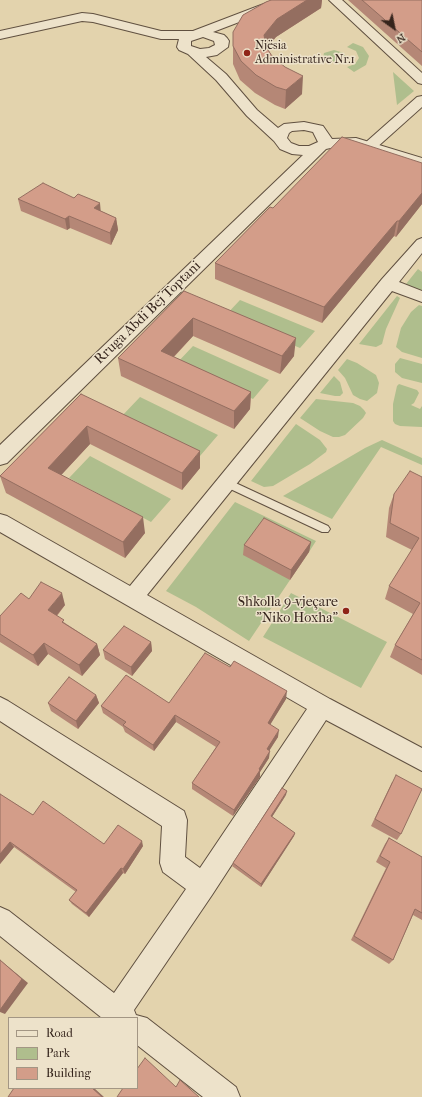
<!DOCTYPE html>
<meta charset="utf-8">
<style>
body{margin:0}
#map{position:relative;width:422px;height:1097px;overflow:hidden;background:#e3d3ad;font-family:"IM FELL French Canon",serif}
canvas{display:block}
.legend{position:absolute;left:8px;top:1017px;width:130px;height:72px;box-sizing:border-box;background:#ede2ca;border:1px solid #a39684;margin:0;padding:5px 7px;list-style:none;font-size:12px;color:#35241c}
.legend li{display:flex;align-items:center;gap:8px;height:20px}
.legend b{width:20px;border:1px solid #a39684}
.north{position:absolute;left:374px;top:8px;width:40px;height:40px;-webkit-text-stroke:3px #ede2ca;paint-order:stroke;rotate:147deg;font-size:11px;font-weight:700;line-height:16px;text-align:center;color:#35241c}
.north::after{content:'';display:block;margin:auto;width:14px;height:18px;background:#35241c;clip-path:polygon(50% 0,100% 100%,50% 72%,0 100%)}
</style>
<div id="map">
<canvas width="422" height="1097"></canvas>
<ul class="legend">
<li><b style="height:5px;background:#ede2ca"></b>Road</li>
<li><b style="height:11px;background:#afbe8d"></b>Park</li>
<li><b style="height:11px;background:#d39d89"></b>Building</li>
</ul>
<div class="north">N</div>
</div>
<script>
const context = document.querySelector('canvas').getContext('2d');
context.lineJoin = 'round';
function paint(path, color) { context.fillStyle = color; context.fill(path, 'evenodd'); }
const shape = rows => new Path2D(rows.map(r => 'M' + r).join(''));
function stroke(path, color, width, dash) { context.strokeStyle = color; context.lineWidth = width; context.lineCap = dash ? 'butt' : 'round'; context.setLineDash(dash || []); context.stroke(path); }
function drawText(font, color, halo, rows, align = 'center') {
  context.font = font + ' "IM FELL French Canon",serif'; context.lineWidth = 3; context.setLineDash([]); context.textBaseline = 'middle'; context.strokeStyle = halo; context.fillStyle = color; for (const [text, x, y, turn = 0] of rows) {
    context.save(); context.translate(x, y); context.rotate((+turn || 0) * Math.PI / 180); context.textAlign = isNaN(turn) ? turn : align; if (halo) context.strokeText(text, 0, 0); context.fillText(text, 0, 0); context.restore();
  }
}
paint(shape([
 [353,43,363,47,369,56,366,65,354,72,347,67,355,64,359,58,356,51,347,47],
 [334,50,344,53,346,57,345,59,336,62,329,61,323,58,324,53],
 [393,72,414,91,397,105],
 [418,269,422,272,422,291,406,284],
 [397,296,400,298,386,329,382,344,376,347,359,344],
 [240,300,315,331,300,348,225,316],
 [419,305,422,306,422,358,402,352,396,347,401,328,411,312],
 [193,346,269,380,253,399,176,364],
 [400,358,422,364,422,383,402,378,395,372,395,364],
 [347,359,357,363,376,375,379,383,377,393,367,401,360,399,353,395,345,378,338,370],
 [334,376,340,382,343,393,340,396,335,396,320,393],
 [399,384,417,390,419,393,414,403,411,405,420,409,422,406,422,427,400,426,395,424,393,421,393,404,397,386],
 [140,397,218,435,200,456,121,417],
 [316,399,353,403,360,406,364,410,366,413,363,418,345,435,339,437,333,437,320,431,300,418],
 [296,424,320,440,327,449,326,452,310,464,273,486,264,487,251,481],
 [382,440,422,458,422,465,381,447,332,519,283,496,365,448],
 [90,456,171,499,151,522,69,478],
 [235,502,316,541,309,552,263,529,290,580,249,641,196,607,166,591],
 [291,593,387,642,361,688,263,637]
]), '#afbe8d');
const service = shape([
 [227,479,328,526,330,529,328,532,322,532,224,486,222,483,224,480,227,479]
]);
const minor = shape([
 [329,0,342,0,422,73,422,84,418,83,329,0],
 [422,96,422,107,375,149,365,149,363,146,365,143,417,97,422,96],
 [422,238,422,253,399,282,422,291,422,302,392,291,147,595,330,699,422,748,422,771,326,720,212,895,134,1010,136,1015,147,1018,236,1087,240,1097,203,1097,137,1045,137,1018,102,1018,0,936,0,907,9,911,114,993,186,889,163,872,160,863,162,826,0,721,0,697,8,701,184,811,187,820,185,857,200,868,307,709,0,532,0,514,7,516,130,586,382,279,417,240,422,238]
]);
const tertiary = shape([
 [274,0,291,0,289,3,213,32,224,35,227,38,229,41,228,47,217,55,206,57,226,74,257,110,278,128,284,124,304,122,323,126,332,139,356,138,422,158,422,168,358,147,335,147,326,149,7,463,0,465,0,445,303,155,292,154,280,149,274,141,247,116,216,80,188,54,179,50,177,47,179,39,161,39,93,22,82,21,0,39,0,31,82,13,93,14,161,31,193,31,274,0],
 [203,37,214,41,215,45,209,48,200,49,191,46,191,41,203,37],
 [304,130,313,132,318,142,309,146,299,146,291,143,287,138,289,133,292,131,304,130]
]);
stroke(service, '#605040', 2);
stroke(minor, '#605040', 2);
stroke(tertiary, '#605040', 2);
paint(service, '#ede2ca');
paint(minor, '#ede2ca');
paint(tertiary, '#ede2ca');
paint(shape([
 [271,0,322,0,321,8,276,37,267,48,272,56,302,94,285,109,275,105,255,93,240,80,233,64,233,32],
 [348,0,422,0,422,66],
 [422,163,422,204,396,237,394,236,322,323,215,279,215,263,273,208],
 [18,199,101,211,116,218,118,230,111,245,70,228,67,230,21,211],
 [184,291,294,356,280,374,193,336,174,357,251,392,250,409,234,429,121,376,118,358],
 [81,394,200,468,182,490,90,444,61,475,145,533,125,558,6,493,0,476],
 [422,477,422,675,390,657,395,645,413,614,385,599,389,586,412,550,386,537,389,508,394,494],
 [311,542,309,552,290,580,243,555,244,545],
 [29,599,65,605,57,616,65,623,97,644,100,655,82,676,48,654,38,666,0,642,0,616],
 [151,642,152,651,132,676,105,659,103,650],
 [230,667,286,699,270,724,278,737,269,750,269,758,260,772,260,777,233,816,192,789,192,783,216,747,176,722,154,751,125,732,123,727,103,713,101,706,169,703],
 [96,695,99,703,78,729,51,711,48,703],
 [392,782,401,834,397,840,371,826],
 [0,794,33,815,104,844,143,846,125,874,123,873,89,917,72,904,69,900,76,892,14,847,0,864],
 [286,795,272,817,295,833,294,836,261,887,232,866,233,863],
 [389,838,422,857,422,920,413,915,393,960,389,964,351,940,386,868,376,862,385,844]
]), '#b58776');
paint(shape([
 [307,0,322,0,321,8,276,37,263,53,264,35,277,19],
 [303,76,302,94,285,109,286,90],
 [422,193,422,204,396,237,399,221],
 [100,203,101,214,94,208],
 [69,216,70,228,67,230,65,219],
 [116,218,118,230,111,245,110,233],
 [397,221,394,236,322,323,324,307],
 [193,318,193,336,162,369,161,351],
 [296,338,294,356,280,374,282,356],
 [251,392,250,409,234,429,234,411],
 [87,426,90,444,52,485,48,468],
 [200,451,200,468,182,490,182,473],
 [143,517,145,533,125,558,123,542],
 [311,542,309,552,290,580,291,570],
 [62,593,65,605,51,622,48,610],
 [151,642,152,651,132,676,131,667],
 [44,643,48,654,38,666,33,655],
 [97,644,100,655,82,676,79,665],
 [287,691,286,699,267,730,268,723],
 [96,695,99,703,78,729,76,721],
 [175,715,176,722,154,751,153,745],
 [279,730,278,737,266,756,267,749],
 [270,751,269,758,260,772,260,777,233,816,234,810],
 [287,791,286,795,270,820,271,816],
 [295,833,294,836,261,887,261,884],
 [142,841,143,846,125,874,123,869],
 [10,842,14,847,0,864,0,854],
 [121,868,123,873,89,917,86,913],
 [0,960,28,983,5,1014,0,1012],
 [92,1088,94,1088,104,1097,102,1097]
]), '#946e60');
const building = shape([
 [271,0,307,0,277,19,264,35,266,47,272,56,285,67,303,76,286,90,276,87,256,75,241,61,233,46,233,32,243,15,266,2,271,0],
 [362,0,422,0,422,52,362,0],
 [342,137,422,163,422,193,399,221,397,221,324,307,215,263,270,207,273,208,342,137],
 [43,183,74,198,78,194,100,203,94,208,116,218,110,233,69,216,65,219,18,199,43,183],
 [184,291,296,338,282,356,193,318,161,351,251,392,234,411,118,358,184,291],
 [81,394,200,451,182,473,87,426,48,468,143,517,123,542,0,476,81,394],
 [410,471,422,477,422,660,395,645,420,603,389,586,419,538,390,523,394,494,410,471],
 [264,518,311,542,291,570,244,545,264,518],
 [41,582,62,593,48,610,64,620,62,622,97,644,79,665,44,643,33,655,0,634,0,616,21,593,29,599,41,582],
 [124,626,151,642,131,667,103,650,124,626],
 [205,653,230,667,234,661,287,691,268,723,279,730,267,749,270,751,259,769,260,770,234,810,192,783,220,742,175,715,153,745,123,725,126,722,101,706,126,675,169,703,205,653],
 [69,677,96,695,76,721,48,703,69,677],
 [396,775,422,789,401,834,375,819,396,775],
 [282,788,287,791,271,816,295,833,261,884,233,863,282,788],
 [0,794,33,815,43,801,104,844,118,825,142,841,123,869,121,868,86,913,69,900,77,890,10,842,0,854,0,794],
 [389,838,422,857,422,913,415,909,393,960,354,936,390,862,380,856,389,838],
 [0,960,22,979,0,1010,0,960],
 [145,1058,176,1087,180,1080,199,1097,117,1097,123,1088,137,1088,137,1069,145,1058],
 [14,1088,92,1088,102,1097,8,1097,14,1088]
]);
paint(building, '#d39d89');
stroke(building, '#946e60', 1);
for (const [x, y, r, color] of [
 [247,53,4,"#8f2418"],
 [346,611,4,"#8f2418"]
]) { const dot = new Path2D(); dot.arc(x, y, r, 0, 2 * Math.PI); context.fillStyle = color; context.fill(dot); stroke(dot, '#ede2ca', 1.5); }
drawText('12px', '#35241c', '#ede2ca', [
 ["Njësia",255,46],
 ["Administrative Nr.1",255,60]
], 'left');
drawText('14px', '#35241c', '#ede2ca', [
 ["Rruga Abdi Bej Toptani",148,313,-44]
]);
drawText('14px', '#35241c', '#ede2ca', [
 ["Shkolla 9-vjeçare",338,603],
 ["\"Niko Hoxha\"",338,619]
], 'right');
</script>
